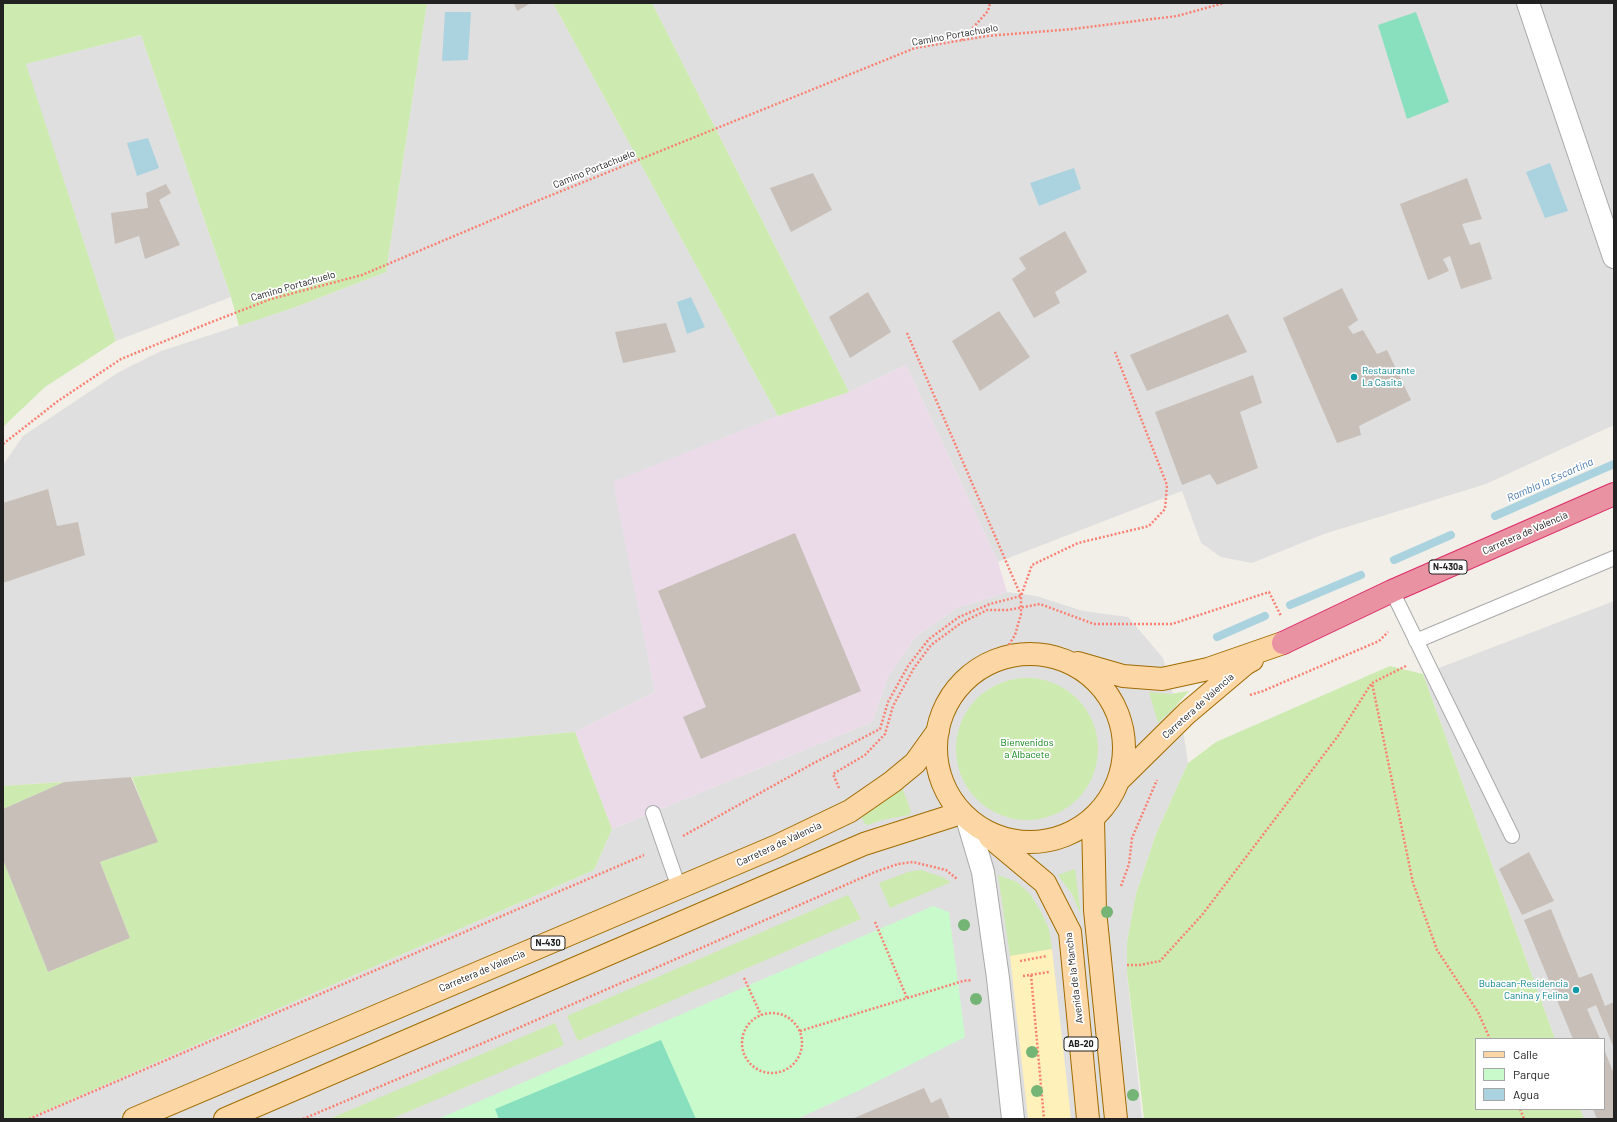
<!DOCTYPE html>
<style>
body{margin:0}
#map{position:relative;width:1617px;height:1122px;overflow:hidden;background:#f2efe9;font-family:Barlow,sans-serif}
canvas{display:block}
.frame{position:absolute;inset:0;border:4px solid #222;pointer-events:none}
.legend{position:absolute;left:1475px;top:1038px;width:130px;height:72px;box-sizing:border-box;background:#fff;border:1px solid #a7a7a7;margin:0;padding:5px 7px;list-style:none;font-size:12px;color:#222}
.legend li{display:flex;align-items:center;gap:8px;height:20px}
.legend b{width:20px;border:1px solid #a7a7a7}
</style>
<div id="map">
<canvas width="1617" height="1122"></canvas>
<div class="frame"></div>
<ul class="legend">
<li><b style="height:5px;background:#fcd6a4"></b>Calle</li>
<li><b style="height:11px;background:#c8facc"></b>Parque</li>
<li><b style="height:11px;background:#aad3df"></b>Agua</li>
</ul>
</div>
<script>
const context = document.querySelector('canvas').getContext('2d');
context.lineJoin = 'round';
function paint(path, color) { context.fillStyle = color; context.fill(path, 'evenodd'); }
const shape = rows => new Path2D(rows.map(r => 'M' + r).join(''));
function stroke(path, color, width, dash) { context.strokeStyle = color; context.lineWidth = width; context.lineCap = dash ? 'butt' : 'round'; context.setLineDash(dash || []); context.stroke(path); }
function drawText(font, color, halo, rows, align = 'center') {
  context.font = font + ' Barlow,sans-serif'; context.lineWidth = 3.5; context.setLineDash([]); context.textBaseline = 'middle'; context.strokeStyle = halo; context.fillStyle = color; for (const [text, x, y, turn = 0] of rows) {
    context.save(); context.translate(x, y); context.rotate((+turn || 0) * Math.PI / 180); context.textAlign = isNaN(turn) ? turn : align; if (halo) context.strokeText(text, 0, 0); context.fillText(text, 0, 0); context.restore();
  }
}
paint(shape([
 [427,3,553,3,778,416,614,482,655,692,575,732,362,751,123,778,3,786,3,465,23,436,119,372,161,351,293,308,386,272],
 [652,3,1614,3,1614,425,1486,484,1324,534,1252,563,1221,557,1201,543,1182,491,998,562,906,365,849,392],
 [141,35,231,297,116,341,25,64],
 [1007,592,1036,596,1083,611,1128,617,1163,658,1183,730,1188,763,1156,834,1136,894,1127,942,1127,972,1142,1119,27,1119,594,870,612,829,872,722,888,677,916,636,957,608],
 [1614,601,1614,1119,1584,1119,1580,1109,1604,1109,1604,1039,1555,1039,1423,674]
]), '#e0dfdf');
paint(shape([
 [906,365,998,562,1007,592,957,608,916,636,888,677,872,722,612,829,575,732,655,692,613,482,778,416,849,392]
]), '#ebdbe8');
paint(shape([
 [3,3,427,3,386,272,293,308,239,326,231,297,141,35,26,64,116,341,45,387,3,427],
 [553,3,652,3,849,392,778,416],
 [1390,666,1423,674,1555,1039,1476,1039,1476,1109,1580,1109,1584,1119,1144,1119,1127,972,1127,942,1136,894,1156,834,1188,763,1216,742],
 '956 749a71 71 0 1 1 142 0a71 71 0 1 1-142 0Z',
 [1189,691,1174,708,1158,723,1149,692,1170,694],
 [575,732,612,829,594,870,27,1119,3,1119,3,860,48,972,130,938,100,862,157,842,132,777,362,751],
 [64,782,3,809,3,786],
 [902,787,911,811,909,815,882,820,868,825,865,824,862,818,865,813],
 [1075,869,1081,915,1072,894,1058,875],
 [921,870,942,877,951,882,890,908,879,883,908,872],
 [998,875,1017,882,1030,894,1040,910,1049,929,1052,949,1010,956],
 [848,895,861,919,578,1041,567,1016],
 [555,1023,564,1045,391,1119,329,1119]
]), '#cdebb0');
paint(shape([
 [1052,949,1071,1119,1028,1119,1010,956]
]), '#fff1ba');
paint(shape([
 [933,906,949,912,965,1037,860,1090,797,1119,438,1119]
]), '#c8facc');
paint(shape([
 [1416,12,1449,102,1407,119,1378,25],
 [661,1040,696,1119,499,1119,495,1109]
]), '#88e0be');
paint(shape([
 [445,12,471,12,468,60,442,61],
 [148,138,159,168,137,176,127,143],
 [1550,163,1568,211,1545,218,1526,172],
 [1074,168,1081,189,1039,206,1030,183],
 [691,297,705,327,687,334,677,302]
]), '#aad3df');
stroke(shape([
 [1495,516,1614,464],
 [1394,560,1451,535],
 [1290,605,1361,575],
 [1217,637,1265,616]
]), '#aad3df', 8);
paint(shape([
 [514,3,531,3,517,11],
 [813,173,832,210,791,232,770,188],
 [1467,178,1482,219,1462,224,1470,245,1480,242,1492,279,1461,289,1450,256,1443,259,1449,271,1428,280,1400,204],
 [166,184,171,193,159,200,180,245,145,259,139,236,115,244,111,213,148,208,146,193],
 [1065,231,1087,272,1055,292,1060,303,1034,318,1012,279,1026,269,1019,258],
 [1342,288,1358,320,1348,327,1353,334,1363,330,1377,354,1387,350,1411,400,1359,426,1361,435,1337,443,1283,318],
 [868,292,891,332,850,358,829,317],
 [999,311,1030,357,980,391,952,341],
 [1228,314,1247,352,1147,391,1130,355],
 [666,323,676,352,623,363,615,332],
 [1253,375,1262,403,1240,412,1258,468,1217,485,1210,474,1182,485,1155,412],
 [48,489,57,526,78,522,85,555,3,583,3,503],
 [795,533,861,691,701,759,683,717,706,707,658,591],
 [131,777,158,842,100,862,130,938,48,972,3,860,3,809,64,782],
 [1529,852,1554,901,1522,915,1499,869],
 [1551,909,1579,978,1592,973,1605,1006,1614,1002,1614,1048,1596,1005,1587,1009,1600,1039,1573,1039,1524,920],
 [1604,1049,1614,1074,1614,1119,1597,1119,1593,1109,1604,1109],
 [924,1088,931,1103,941,1098,950,1119,852,1119]
]), '#c7bfb8');
const lane = shape([
 [1392,591,1512,836],
 [1416,641,1614,558],
 [653,813,679,888]
]);
const street = shape([
 [1528,3,1614,257],
 [967,818,983,872,998,978,1013,1119]
]);
const primary = shape([
 '936 748a94 94 0 1 1 188 0a94 94 0 1 1-188 0Z',
 [1078,663,1123,676,1162,679,1208,669,1283,643],
 [1120,779,1187,713,1245,664,1252,660],
 [1093,819,1095,910,1116,1119],
 [990,837,1045,883,1070,932,1088,1119],
 [134,1119,777,846,850,811,892,782,915,763,938,731],
 [225,1119,864,844,961,813]
]);
const highway = shape([
 [1283,643,1392,591,1614,494]
]);
stroke(lane, '#a9a9a9', 16);
stroke(street, '#a9a9a9', 24);
stroke(primary, '#a06b00', 24);
stroke(highway, '#dc2a67', 24);
stroke(shape([
 [962,40,988,11,990,3],
 [907,333,1021,596,1021,614,1015,635,1000,659],
 [3,444,58,401,121,359,209,323,271,299,362,275,537,201,915,48,987,36,1073,29,1177,16,1224,3],
 [1406,666,1372,683,1413,883,1437,950,1478,1012,1490,1039],
 [1250,695,1263,691,1379,641,1388,632],
 [839,788,833,774,865,755,885,734,893,706,914,668,931,645,961,623,987,610,1008,610,1040,604,1094,624,1172,624,1269,592,1281,616],
 [683,836,812,764,880,729,888,702,908,666,929,639,959,617,990,604,1021,596,1032,565,1078,543,1149,526,1165,509,1167,485,1115,352],
 [1121,886,1129,864,1132,838,1157,780],
 [875,922,907,998],
 [1020,961,1047,956],
 [1127,965,1140,965,1160,961,1202,915,1338,736,1371,684],
 [1031,975,1044,1119],
 [1023,976,1049,972],
 [744,978,761,1015],
 '742 1043a30 30 0 1 1 60 0a30 30 0 1 1-60 0Z',
 [800,1031,963,981,972,980],
 [1520,1109,1524,1119],
 [29,1119,644,855],
 [303,1119,509,1032,875,872,898,864,913,862,946,870,957,879]
]), '#fa8072', 2.5, [2, 2]);
stroke(lane, '#fff', 14);
stroke(street, '#fff', 22);
stroke(primary, '#fcd6a4', 22);
stroke(highway, '#e892a2', 22);
context.fillStyle = '#74b475';
for (const [x, y] of [
 [1107,912],
 [964,925],
 [976,999],
 [1032,1052],
 [1037,1091],
 [1133,1095]
]) { context.beginPath(); context.arc(x, y, 6, 0, 2 * Math.PI); context.fill(); }
for (const [x, y, r, color] of [
 [1354,377,4,"#0f9aa8"],
 [1576,990,4,"#0f9aa8"]
]) { const dot = new Path2D(); dot.arc(x, y, r, 0, 2 * Math.PI); context.fillStyle = color; context.fill(dot); stroke(dot, '#fff', 1.5); }
for (const [x, y, w] of [
 [1448,567,38],
 [548,943,34],
 [1081,1044,34]
]) { const box = new Path2D(); box.roundRect(x - w / 2, y - 7, w, 14, 3); context.fillStyle = '#fff'; context.fill(box); stroke(box, '#222', 1); }
drawText('bold 9px', '#222', null, [
 ["N-430a",1448,567],
 ["N-430",548,943],
 ["AB-20",1081,1044]
]);
drawText('10px', '#222', '#fff', [
 ["Camino Portachuelo",955,35,-10],
 ["Camino Portachuelo",594,169,-22],
 ["Camino Portachuelo",293,286,-16],
 ["Carretera de Valencia",1525,533,-24],
 ["Carretera de Valencia",1198,706,-42],
 ["Carretera de Valencia",779,844,-25],
 ["Carretera de Valencia",482,971,-23],
 ["Avenida de la Mancha",1074,978,-97]
]);
drawText('10px', '#0d838f', '#fff', [
 ["Restaurante",1362,371],
 ["La Casita",1362,383],
 ["Bubacan-Residencia",1568,984,"right"],
 ["Canina y Felina",1568,996,"right"]
], 'left');
drawText('10px', '#0c8416', '#fff', [
 ["Bienvenidos",1027,743],
 ["a Albacete",1027,755]
]);
drawText('italic 11px', '#4a7aab', '#fff', [
 ["Rambla la Escartina",1550,480,-24]
]);
</script>
